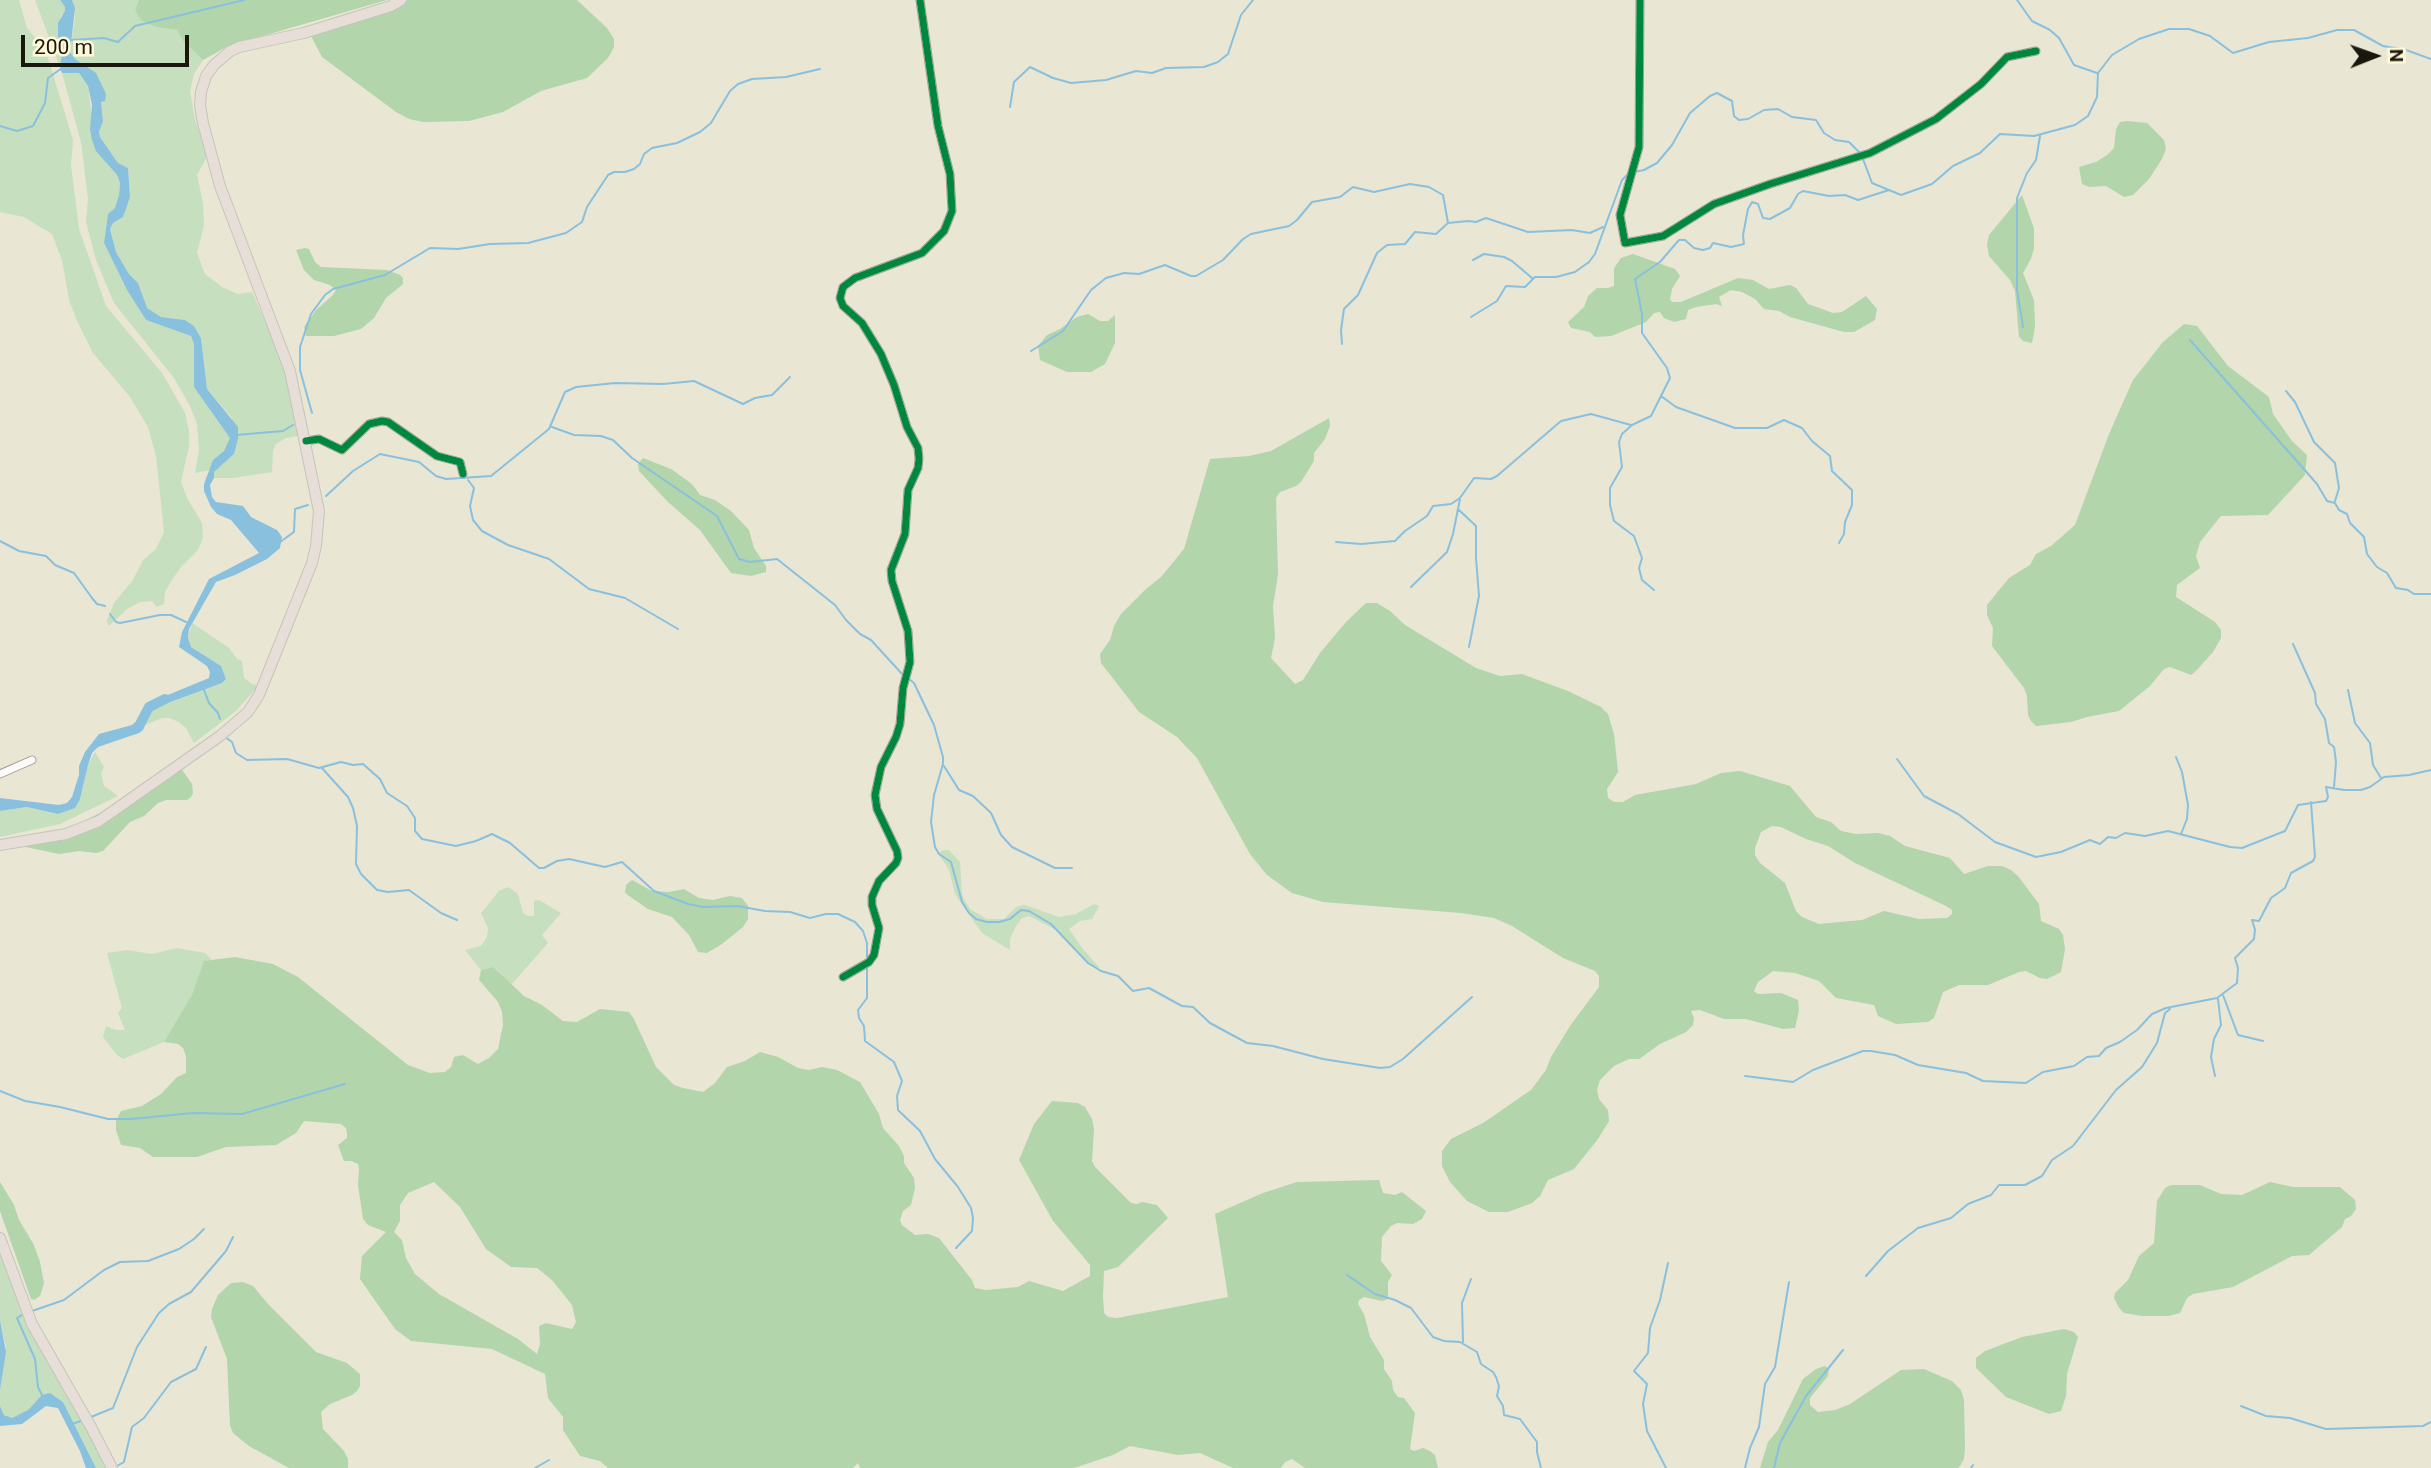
<!DOCTYPE html>
<style>
body{margin:0}
#map{position:relative;width:2431px;height:1468px;overflow:hidden;background:#e9e6d4;font-family:Roboto,sans-serif}
canvas{display:block}
.north{position:absolute;left:2340px;top:21px;width:70px;height:70px;-webkit-text-stroke:5px #fff9d9;paint-order:stroke;rotate:89deg;font-size:19px;font-weight:700;line-height:28px;text-align:center;color:#1a180c}
.north::after{content:'';display:block;margin:auto;width:24px;height:32px;background:#1a180c;clip-path:polygon(50% 0,100% 100%,50% 72%,0 100%)}
.scale{position:absolute;left:21px;top:35px;width:168px;height:32px;box-sizing:border-box;border:4px solid #1a180c;border-top:0;padding-left:9px;font-size:21px;line-height:24px;white-space:nowrap;color:#1a180c;-webkit-text-stroke:5px #fff9d9;paint-order:stroke}
</style>
<div id="map">
<canvas width="2431" height="1468"></canvas>
<div class="north">N</div>
<div class="scale">200 m</div>
</div>
<script>
const context = document.querySelector('canvas').getContext('2d');
context.lineJoin = 'round';
function paint(path, color) { context.fillStyle = color; context.fill(path, 'evenodd'); }
const shape = rows => new Path2D(rows.map(r => 'M' + r).join(''));
function stroke(path, color, width, dash) { context.strokeStyle = color; context.lineWidth = width; context.lineCap = dash ? 'butt' : 'round'; context.setLineDash(dash || []); context.stroke(path); }
paint(shape([
 [0,0,19,0,27,28,43,47,49,61,73,140,71,165,79,229,106,306,162,373,185,413,189,431,189,446,181,482,187,498,202,523,203,537,198,550,181,567,172,580,165,592,164,604,157,607,152,601,140,602,127,609,110,625,108,625,107,621,114,603,133,580,143,560,156,549,164,532,156,456,148,427,130,397,93,353,78,323,69,300,62,260,52,234,24,217,0,212],
 [35,0,60,0,65,7,65,12,61,16,58,36,62,52,60,67],
 [72,0,139,0,135,10,156,27,177,30,183,41,203,60,194,74,190,91,195,119,207,157,197,175,203,203,204,225,197,253,205,274,222,287,238,294,252,292,283,363,302,435,286,438,276,444,273,451,272,472,233,478,214,478,214,472,234,454,232,418,207,389,201,338,194,327,185,320,161,317,146,308,138,283,129,274,116,252,110,229,113,223,123,217,126,209,130,197,128,168,118,163,100,137,99,132,103,121,101,101,70,52,75,17],
 [72,72,79,73,88,86,92,119,90,129,108,165,117,175,120,183,119,195,115,208,108,215,104,243,127,290,146,320,191,336,194,344,194,387,230,435,230,442,211,470,195,473,199,450,197,424,190,406,174,378,114,303,96,260,86,222,88,199,81,142,62,73],
 [192,623,229,648,237,659,242,661,244,678,252,684,259,685,236,711,194,743,186,728,179,722,169,718,162,718,145,725,151,711,161,706,222,683,226,679,221,666,191,647,188,638],
 [95,752,104,767,101,773,104,786,118,796,60,824,0,837,0,811,27,807,58,814,80,799,88,765],
 [944,850,949,850,960,862,962,894,965,901,970,909,987,919,1004,919,1016,907,1025,905,1059,917,1076,914,1094,904,1099,906,1092,919,1080,921,1069,929,1083,949,1099,967,1099,969,1087,963,1056,930,1029,916,1022,918,1016,926,1010,939,1010,950,982,933,955,894,949,870,940,856,940,852],
 [508,887,518,894,523,913,528,916,534,916,534,901,539,900,561,913,542,935,548,943,511,985,493,967,481,970,465,950,481,946,487,937,488,928,481,913,499,891],
 [177,948,205,953,212,960,204,961,193,995,164,1042,123,1059,117,1055,103,1037,106,1026,116,1030,125,1030,118,1013,122,1008,107,953,127,950,152,954],
 [0,1244,14,1283,109,1468,96,1468,63,1402,55,1396,36,1401,28,1410,12,1418,4,1415,0,1406,0,1390,6,1347,0,1320]
]), '#c6dfbe');
paint(shape([
 [139,0,387,0,228,46,203,60,183,41,177,30,156,27,141,20,135,10],
 [408,0,577,0,607,28,614,39,614,47,608,58,587,78,541,91,503,112,469,121,423,122,409,119,396,112,322,57,310,34],
 [2127,121,2147,123,2164,140,2166,149,2162,159,2149,179,2133,195,2124,197,2106,186,2089,187,2082,184,2079,167,2096,162,2107,155,2114,148,2116,129,2120,122],
 [2022,195,2034,228,2034,248,2031,259,2023,273,2034,300,2035,327,2032,343,2023,341,2019,337,2015,291,2010,280,1989,256,1987,245,1989,235],
 [305,248,309,249,315,262,321,267,387,270,400,275,403,278,403,284,386,298,374,318,361,329,334,336,306,336,304,327,316,310,333,295,336,290,330,285,314,280,304,270,296,250],
 [1633,254,1675,269,1680,276,1672,289,1670,300,1673,302,1681,302,1738,278,1753,280,1769,289,1790,285,1796,288,1808,304,1833,313,1842,312,1866,296,1877,309,1875,320,1854,332,1844,332,1790,317,1779,311,1764,309,1755,299,1742,292,1731,290,1719,297,1722,306,1716,304,1696,307,1688,310,1686,319,1674,322,1664,318,1660,312,1654,313,1646,322,1611,336,1595,337,1590,332,1571,328,1568,322,1584,307,1588,296,1597,288,1608,288,1614,286,1614,268,1621,258],
 [1088,314,1100,321,1108,321,1115,315,1115,343,1105,364,1091,372,1067,372,1040,360,1038,346,1047,335,1060,329,1077,317],
 [2184,324,2197,326,2228,366,2269,397,2273,414,2292,441,2307,455,2305,475,2268,515,2221,516,2200,542,2196,556,2200,568,2177,585,2176,597,2215,622,2221,630,2221,638,2213,652,2196,671,2191,675,2170,667,2164,669,2150,686,2119,711,2087,717,2071,722,2036,726,2031,721,2028,715,2027,696,2024,688,1992,646,1993,628,1987,615,1987,605,2009,578,2030,565,2036,554,2051,546,2075,525,2109,434,2133,380,2163,342],
 [1329,418,1330,426,1325,439,1314,453,1314,461,1301,482,1296,486,1280,492,1276,498,1278,574,1273,606,1275,638,1271,658,1295,684,1303,680,1320,653,1346,622,1366,603,1377,603,1390,611,1405,625,1476,668,1500,676,1522,674,1568,691,1601,707,1608,714,1614,734,1618,772,1607,789,1608,798,1614,802,1623,802,1635,795,1696,784,1721,773,1740,771,1790,786,1816,817,1831,822,1841,831,1856,834,1878,833,1890,836,1905,846,1950,858,1964,874,1988,866,2002,866,2011,870,2018,876,2039,904,2041,921,2059,929,2063,935,2065,949,2061,972,2047,979,2040,978,2026,971,2019,972,1988,985,1959,985,1943,992,1934,1018,1928,1022,1896,1024,1878,1016,1874,1005,1836,998,1819,981,1795,973,1773,971,1758,982,1754,991,1758,994,1781,993,1798,1000,1799,1010,1795,1028,1783,1029,1746,1019,1724,1019,1700,1010,1691,1011,1694,1018,1693,1025,1686,1032,1660,1044,1639,1059,1629,1059,1614,1066,1600,1080,1597,1090,1599,1099,1608,1110,1609,1121,1598,1139,1574,1169,1548,1180,1540,1196,1532,1203,1508,1212,1489,1212,1467,1201,1450,1182,1442,1166,1442,1151,1451,1139,1483,1123,1531,1090,1546,1070,1551,1057,1570,1026,1599,987,1599,976,1595,971,1563,958,1512,926,1494,918,1461,913,1323,902,1292,893,1267,875,1250,854,1197,758,1177,737,1139,712,1101,663,1100,654,1110,640,1114,626,1121,614,1146,589,1161,577,1184,549,1210,459,1249,456,1271,451],
 [1772,826,1781,827,1806,839,1828,846,1855,863,1946,906,1952,910,1952,914,1947,918,1919,919,1884,911,1862,920,1819,924,1802,917,1796,911,1785,883,1760,863,1755,855,1755,848,1761,832],
 [643,458,671,469,692,484,700,495,715,500,731,511,749,530,754,548,766,566,766,572,751,576,731,573,700,530,668,502,639,471,638,464],
 [178,764,192,784,193,793,191,797,187,800,166,800,158,803,144,816,130,822,103,851,96,853,79,851,59,854,21,846,70,828,106,810],
 [632,880,652,891,669,892,684,889,699,898,713,900,730,896,742,898,748,906,748,919,743,927,722,944,707,953,698,952,689,935,672,917,648,909,625,893,626,885],
 [235,957,273,964,298,977,408,1065,430,1073,445,1072,451,1067,454,1057,463,1055,478,1064,489,1058,498,1049,503,1025,502,1012,498,1002,479,980,481,970,493,967,524,996,542,1005,563,1021,577,1022,600,1009,629,1012,634,1019,656,1067,674,1085,683,1088,703,1092,715,1083,727,1067,745,1061,760,1052,778,1057,798,1068,809,1070,822,1067,837,1070,860,1082,879,1114,883,1128,899,1146,904,1156,904,1163,914,1178,915,1188,911,1205,903,1211,900,1220,902,1225,915,1235,928,1234,939,1238,972,1280,975,1288,986,1290,1018,1287,1029,1281,1063,1291,1090,1276,1090,1265,1053,1221,1019,1160,1034,1124,1052,1101,1078,1103,1085,1107,1092,1119,1094,1129,1092,1161,1095,1167,1131,1203,1137,1204,1142,1202,1157,1205,1168,1218,1118,1267,1104,1271,1103,1296,1104,1313,1108,1317,1117,1318,1228,1297,1215,1214,1263,1193,1297,1182,1379,1180,1383,1193,1395,1195,1402,1192,1426,1211,1422,1219,1413,1224,1397,1223,1391,1226,1382,1237,1381,1261,1392,1275,1388,1282,1388,1299,1382,1301,1364,1297,1359,1300,1358,1304,1364,1314,1370,1337,1384,1360,1384,1369,1392,1381,1393,1390,1398,1397,1404,1398,1415,1413,1410,1449,1414,1451,1423,1448,1430,1451,1435,1455,1438,1468,1305,1468,1292,1459,1285,1462,1281,1468,1233,1468,1200,1453,1178,1455,1130,1446,1113,1455,1074,1468,860,1468,858,1463,853,1468,608,1468,600,1461,580,1456,563,1430,563,1417,548,1398,545,1374,492,1349,411,1341,395,1329,360,1279,362,1256,386,1232,368,1225,363,1219,358,1185,359,1169,358,1164,351,1161,344,1161,338,1145,347,1138,347,1133,346,1128,341,1124,304,1121,296,1133,276,1145,226,1147,197,1157,153,1157,140,1148,121,1145,116,1130,116,1121,121,1111,142,1106,161,1094,177,1077,186,1073,186,1056,183,1048,178,1044,164,1042,192,995,204,961],
 [434,1182,460,1207,486,1249,511,1267,537,1268,552,1280,572,1305,576,1322,572,1329,546,1323,539,1326,540,1344,537,1354,518,1339,439,1294,415,1274,406,1258,402,1240,394,1232,400,1221,400,1205,408,1193],
 [0,1182,14,1205,19,1220,34,1245,40,1262,44,1283,40,1296,34,1300,31,1299,0,1211],
 [2270,1182,2293,1187,2340,1187,2355,1200,2356,1209,2351,1216,2345,1219,2342,1227,2309,1255,2292,1256,2233,1287,2193,1294,2187,1298,2180,1313,2168,1316,2142,1316,2124,1313,2119,1308,2114,1298,2115,1293,2128,1280,2139,1256,2154,1243,2157,1201,2165,1188,2171,1185,2200,1185,2221,1194,2242,1195],
 [231,1283,243,1282,253,1286,269,1305,316,1352,347,1363,360,1374,360,1386,357,1391,352,1395,330,1404,321,1412,323,1429,344,1451,348,1459,348,1468,289,1468,249,1446,233,1433,230,1425,227,1359,211,1317,212,1309,218,1295],
 [2064,1329,2074,1332,2078,1337,2067,1374,2066,1396,2061,1411,2049,1414,2006,1397,1976,1368,1976,1358,1985,1351,2022,1337],
 [1825,1366,1829,1369,1828,1376,1810,1398,1810,1405,1818,1412,1835,1410,1850,1404,1901,1370,1924,1369,1952,1381,1961,1390,1964,1400,1965,1448,1964,1459,1960,1466,1958,1468,1760,1468,1768,1442,1778,1430,1803,1379,1816,1369]
]), '#b2d5ab');
paint(shape([
 [60,0,72,0,75,8,70,52,75,59,96,73,106,94,105,101,101,102,103,121,99,132,100,137,118,163,128,168,130,197,126,209,123,217,113,223,110,229,116,252,129,274,138,283,147,308,161,317,185,320,194,326,201,338,207,389,238,427,238,439,234,454,214,472,214,478,210,485,212,497,216,502,243,506,251,517,277,530,282,537,280,548,267,559,235,575,216,582,189,629,188,638,191,647,221,666,226,679,222,683,160,706,151,712,143,730,139,733,98,747,92,753,88,765,80,799,75,808,58,814,27,807,0,811,0,798,59,805,67,803,72,797,79,775,79,766,85,752,99,734,132,725,163,697,209,678,210,672,207,666,179,647,182,632,209,579,259,553,231,520,217,514,211,507,204,491,204,484,213,460,224,451,230,438,194,387,194,344,191,336,146,320,127,290,104,243,108,214,115,208,119,195,120,183,117,175,96,151,92,140,90,129,92,105,88,86,79,73,62,73,60,69,62,52,58,36,58,23,65,11,65,7],
 [0,1320,6,1352,0,1390],
 [50,1393,63,1402,96,1468,86,1468,80,1451,58,1408,46,1406,22,1424,0,1426,0,1406,4,1415,12,1418,28,1410,42,1395]
]), '#89c0de');
stroke(shape([
 [2017,0,2032,21,2050,30,2059,38,2074,65,2097,73],
 [71,40,104,38,118,42,135,26,244,0],
 [1010,107,1014,82,1030,67,1053,78,1071,83,1106,80,1136,71,1152,73,1166,68,1204,67,1218,62,1228,54,1241,15,1253,0],
 [0,126,17,131,33,126,45,103,48,78,62,68],
 [1863,159,1872,183,1901,195,1932,184,1953,166,1980,153,2000,134,2034,136,2075,125,2088,116,2097,97,2098,73,2112,55,2139,39,2169,29,2189,29,2210,36,2233,53,2269,42,2308,38,2337,30,2354,30,2383,46,2406,50,2431,59],
 [1634,172,1644,170,1657,163,1672,145,1690,113,1710,96,1717,93,1732,101,1734,116,1739,120,1748,119,1764,110,1778,109,1792,117,1816,120,1824,133,1835,140,1849,142,1859,152],
 [1473,260,1484,254,1504,257,1512,261,1532,278],
 [1471,317,1497,301,1506,286,1525,287,1535,277,1556,277,1575,272,1589,262,1595,254,1622,180,1628,174],
 [2023,327,2017,290,2017,198,2027,173,2036,160,2040,136],
 [2190,340,2317,484,2327,501,2335,503,2339,510,2347,514,2350,523,2364,537,2367,554,2377,567,2387,573,2396,588,2408,590,2414,594,2431,594],
 [1342,344,1341,330,1344,309,1358,295,1377,253,1387,245,1405,244,1415,232,1436,234,1448,223,1468,221,1476,222,1486,218,1528,232,1572,230,1590,233,1603,227],
 [1031,351,1063,331,1091,290,1106,278,1124,273,1139,274,1165,265,1191,276,1196,276,1223,260,1243,239,1251,234,1289,226,1297,220,1312,202,1340,197,1353,187,1374,192,1410,184,1429,187,1443,195,1448,223],
 [2286,391,2295,402,2314,442,2335,463,2339,488,2335,501],
 [1661,396,1676,407,1735,428,1767,428,1784,420,1802,428,1812,441,1830,456,1832,471,1852,490,1852,505,1845,522,1844,534,1839,543],
 [312,413,300,370,300,347,311,314,325,295,333,289,385,275,430,248,458,249,490,244,528,243,566,233,582,222,587,207,608,175,614,172,625,172,634,169,640,164,644,154,652,148,677,143,700,132,711,123,730,91,738,84,752,79,786,77,820,69],
 [552,427,574,435,601,436,613,440,632,458,717,516,739,559,750,562,777,559,835,605,846,620,860,634,871,640,903,675],
 [236,435,283,431,293,425],
 [468,480,474,488,470,506,473,520,482,531,508,545,549,559,589,589,625,598,678,629],
 [326,496,353,471,380,454,419,462,436,476,446,479,491,476,549,429,565,392,576,387,615,383,663,384,694,381,743,404,755,398,772,395,790,377],
 [1459,510,1476,526,1476,558,1479,596,1469,647],
 [0,541,19,551,46,556,55,565,74,573,92,598,97,604,105,606],
 [280,542,294,532,295,509,308,505],
 [1336,542,1361,544,1395,541,1405,531,1427,516,1433,506,1451,504,1460,498,1474,478,1491,479,1497,476,1561,421,1591,414,1631,425],
 [1411,587,1447,552,1453,534,1460,499],
 [1654,590,1642,580,1639,568,1642,558,1634,536,1614,521,1610,505,1610,488,1622,467,1619,442,1622,434,1632,425,1651,416,1670,378,1667,368,1642,333,1642,314,1635,279,1660,262,1679,240,1685,240,1694,248,1703,250,1710,248,1713,243,1731,247,1744,244,1743,235,1748,209,1752,202,1758,204,1763,218,1770,219,1790,208,1798,194,1803,191,1829,196,1845,195,1858,200,1889,190],
 [110,614,116,622,120,623,160,615,171,615,186,622],
 [2293,644,2315,693,2316,704,2325,719,2329,743,2334,747,2336,762,2334,787],
 [909,679,914,683,934,725,943,757,943,764,934,795,931,822,935,847,939,854,951,862,962,902,969,913,976,919,987,922,999,922,1010,919,1021,910,1029,911,1051,924,1088,963,1101,971,1118,976,1133,991,1149,988,1182,1006,1193,1007,1210,1023,1247,1043,1273,1046,1323,1059,1380,1068,1390,1067,1403,1059,1472,997],
 [204,690,209,703,218,713,220,719],
 [2348,690,2355,723,2370,743,2373,765,2381,778],
 [225,737,232,742,236,753,247,760,287,759,319,768,341,762,353,765,363,764,380,779,387,793,407,806,415,818,415,831,422,839,456,846,476,841,492,834,510,843,539,868,544,868,557,861,569,859,605,867,622,862,654,891,688,904,703,907,737,906,765,911,790,912,810,918,826,914,838,914,855,922,863,931,867,943,867,957],
 [2176,757,2182,772,2188,805,2187,819,2181,834],
 [1897,759,1924,796,1958,814,1995,842,2036,857,2061,852,2090,840,2100,844,2108,837,2116,838,2125,833,2145,836,2168,831,2230,847,2242,848,2285,831,2298,805,2326,801,2328,797,2326,787,2344,790,2361,790,2370,787,2384,777,2409,775,2431,770],
 [944,766,959,790,973,796,991,813,1001,835,1012,847,1055,868,1072,868],
 [322,768,348,797,353,808,357,826,356,864,361,874,377,890,388,892,409,890,441,913,457,920],
 [867,967,867,998,858,1010,859,1018,864,1026,865,1041,894,1062,902,1081,897,1096,898,1110,920,1131,935,1159,958,1187,971,1208,973,1218,972,1231,956,1248],
 [2223,995,2238,1035,2263,1041],
 [1745,1076,1793,1082,1813,1070,1863,1051,1871,1051,1895,1055,1918,1065,1966,1073,1983,1081,2026,1083,2043,1072,2074,1066,2087,1057,2099,1056,2106,1048,2120,1042,2137,1030,2152,1014,2166,1008,2217,998,2237,983,2238,968,2235,958,2254,939,2255,930,2252,920,2259,921,2271,898,2285,888,2291,873,2313,861,2315,857,2311,802],
 [2215,1076,2211,1057,2214,1039,2221,1025,2218,999],
 [0,1091,25,1101,60,1107,108,1119,131,1119,193,1113,242,1114,345,1084],
 [1347,1275,1375,1294,1395,1300,1411,1308,1433,1337,1444,1341,1460,1342,1477,1352,1481,1364,1493,1372,1496,1377,1499,1386,1497,1396,1503,1406,1504,1415,1520,1419,1537,1442,1537,1452,1541,1468],
 [1866,1276,1888,1251,1918,1228,1951,1218,1968,1204,1991,1195,1999,1185,2025,1185,2042,1176,2052,1160,2073,1146,2116,1090,2142,1067,2157,1043,2165,1013,2170,1009],
 [32,1311,64,1300,104,1270,120,1262,148,1261,179,1249,194,1239,204,1229],
 [22,1315,17,1318,35,1359,38,1387,43,1397],
 [1463,1342,1462,1303,1471,1279],
 [2241,1406,2266,1416,2290,1418,2326,1429,2423,1426,2431,1422],
 [91,1417,113,1408,137,1347,159,1313,169,1304,191,1292,226,1251,233,1237],
 [72,1424,81,1421],
 [117,1466,124,1462,132,1427,144,1418,171,1382,196,1369,206,1347],
 [535,1468,549,1460],
 [1666,1468,1647,1431,1643,1404,1647,1384,1634,1371,1648,1353,1650,1328,1660,1300,1668,1263],
 [1745,1468,1750,1448,1759,1427,1765,1384,1775,1367,1789,1282],
 [1774,1468,1780,1443,1806,1396,1843,1350],
 [1971,1468,1973,1465]
]), '#89c0de', 2);
stroke(shape([
 [141,722,149,707,165,699]
]), '#89c0de', 10);
const minor = shape([
 [1640,0,1639,147,1620,215,1625,243,1663,236,1714,204,1770,184,1870,153,1936,119,1981,84,2007,57,2036,51],
 [306,441,319,439,342,450,369,424,382,421,388,422,437,456,460,462,463,474],
 [0,774,32,760],
 [843,977,869,962,874,955,879,928,872,905,872,897,879,881,896,863,898,858,897,851,877,809,875,795,881,767,896,737,900,724,903,688,910,662,908,631,892,581,891,570,905,534,908,490,918,468,919,459,918,448,907,427,894,385,881,354,862,323,843,306,840,298,843,287,855,278,922,253,944,231,952,211,950,174,938,126,920,0]
]);
const highway = shape([
 [0,845,66,834,99,821,220,736,248,712,259,695,312,563,316,546,319,511,290,371,220,186,203,123,200,105,201,92,206,76,214,65,229,52,239,47,304,33,391,6,401,0],
 [0,1238,32,1324,91,1427,112,1468]
]);
stroke(minor, '#a09d90', 9);
stroke(highway, '#c5c4bb', 12);
stroke(minor, '#fcfbf9', 7);
stroke(highway, '#e7ded7', 10);
stroke(shape([
 [1640,0,1639,147,1620,215,1625,243,1663,236,1714,204,1770,184,1870,153,1936,119,1981,84,2007,57,2036,51],
 [306,441,319,439,342,450,369,424,382,421,388,422,437,456,460,462,463,474],
 [843,977,869,962,874,955,879,928,872,905,872,897,879,881,896,863,898,858,897,851,877,809,875,795,881,767,896,737,900,724,903,688,910,662,908,631,892,581,891,570,905,534,908,490,918,468,919,459,918,448,907,427,894,385,881,354,862,323,843,306,840,298,843,287,855,278,922,253,944,231,952,211,950,174,938,126,920,0]
]), '#00873e', 7);
</script>
